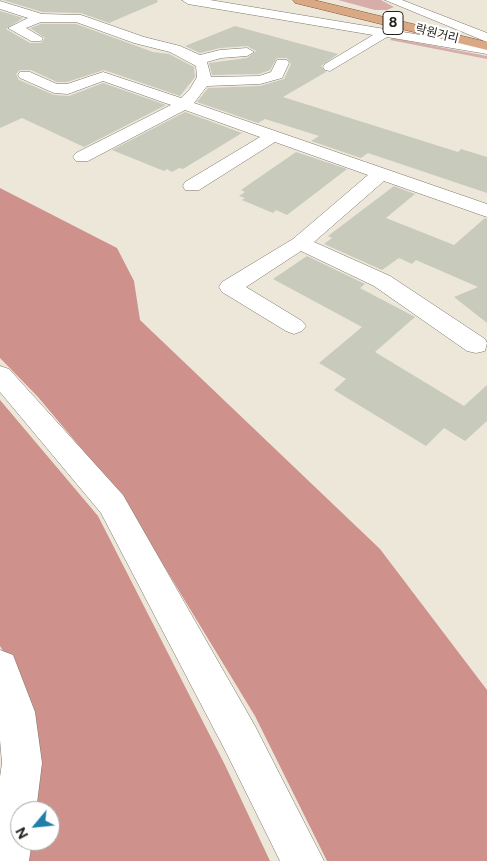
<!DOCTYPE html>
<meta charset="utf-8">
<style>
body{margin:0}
#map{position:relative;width:487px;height:861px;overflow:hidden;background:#ede7da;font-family:Figtree,sans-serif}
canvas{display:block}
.north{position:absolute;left:10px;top:801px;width:50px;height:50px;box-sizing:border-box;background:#fff;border:1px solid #a7a6a4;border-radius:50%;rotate:242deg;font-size:14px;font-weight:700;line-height:20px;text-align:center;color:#22201b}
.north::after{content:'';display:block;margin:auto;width:18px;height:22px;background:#1f7eaa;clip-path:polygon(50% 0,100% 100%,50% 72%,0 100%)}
</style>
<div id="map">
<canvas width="487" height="861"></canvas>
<div class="north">N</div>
</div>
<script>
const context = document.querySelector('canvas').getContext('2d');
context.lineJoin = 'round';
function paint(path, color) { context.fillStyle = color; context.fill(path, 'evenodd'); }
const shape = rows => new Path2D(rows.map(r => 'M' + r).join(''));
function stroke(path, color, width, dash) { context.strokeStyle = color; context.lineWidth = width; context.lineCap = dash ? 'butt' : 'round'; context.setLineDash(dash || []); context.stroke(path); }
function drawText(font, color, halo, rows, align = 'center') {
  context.font = font + ' Figtree,"Noto Sans KR",sans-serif'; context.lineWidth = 4.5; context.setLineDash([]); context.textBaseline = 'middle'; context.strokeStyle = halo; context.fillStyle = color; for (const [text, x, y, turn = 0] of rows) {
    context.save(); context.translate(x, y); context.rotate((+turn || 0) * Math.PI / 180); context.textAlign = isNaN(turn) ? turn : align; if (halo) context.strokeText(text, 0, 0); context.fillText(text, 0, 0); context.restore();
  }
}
paint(shape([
 [338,0,381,0,394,7,387,10,375,10],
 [392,38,487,56,487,59,390,40]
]), '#d7ada9');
paint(shape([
 [0,188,117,248,134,281,140,320,380,549,487,690,487,861,327,861,255,716,122,497,38,397,0,358],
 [0,400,98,516,225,765,270,861,19,861,25,841,50,841,50,811,31,811,16,673,0,646]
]), '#cf918c');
paint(shape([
 [3,0,157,0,158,2,109,23,81,13,42,12],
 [0,11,23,18,6,29,30,43,41,43,45,38,30,28,41,24,76,24,153,52,169,54,194,67,195,77,180,96,104,70,67,82,57,82,31,70,20,70,16,74,19,80,54,95,69,96,103,83,166,105,84,147,22,118,0,128],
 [235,26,338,54,321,66,326,72,283,97,458,152,461,149,487,157,487,193,368,153,361,158,311,141,319,136,265,119,258,123,197,102,208,88,260,86,284,79,291,64,287,58,277,58,270,70,259,74,212,75,209,63,247,58,256,51,247,46,220,48,200,53,185,46],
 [185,112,242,133,183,169,179,168,172,172,167,169,164,171,112,150],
 [296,152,347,169,287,215,276,210,273,213,242,200,245,198,239,196,245,192,241,190],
 [394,186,415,194,386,218,454,245,485,218,487,219,487,323,454,297,478,287,416,260,412,264,399,258,382,270,324,244,332,238,328,236],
 [307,256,365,284,360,288,415,317,375,352,464,406,487,385,487,421,465,441,444,428,426,446,334,390,346,379,319,363,362,327,273,279]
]), '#c8cabc');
const minor = shape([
 [182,0,210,0,487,46,487,54,387,37,330,71,325,70,323,67,325,64,373,35,188,4,182,0],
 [385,0,402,0,487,33,487,42,385,0],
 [0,1,42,14,81,15,144,37,180,46,200,55,220,50,247,48,254,52,247,56,221,58,207,62,211,77,259,76,271,72,277,60,287,60,289,63,282,78,260,84,207,86,194,103,487,204,487,217,384,181,314,242,390,276,485,339,487,343,485,351,476,353,467,351,374,286,301,251,246,287,302,321,306,326,302,331,294,334,286,331,222,292,219,287,222,282,293,239,368,175,275,142,199,190,185,190,183,186,185,182,260,137,185,110,88,161,76,161,73,157,76,153,171,105,103,81,68,94,54,93,20,78,18,75,20,72,30,72,57,84,67,84,103,72,181,98,190,89,197,77,196,66,170,52,134,43,76,22,41,22,26,28,43,38,41,41,31,41,8,28,28,18,0,9,0,1],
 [0,366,9,369,123,495,255,726,324,861,280,861,227,754,101,513,0,392,0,366],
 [0,650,13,655,35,712,42,763,36,811,20,811,20,841,32,841,29,861,0,861,0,777,2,763,0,740,0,650]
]);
const major = shape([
 [293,0,314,0,487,42,487,50,295,3,293,0]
]);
stroke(minor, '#7c766b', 1);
stroke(major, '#88542b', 1);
paint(minor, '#fff');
paint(major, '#d9a985');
drawText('12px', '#22201b', '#fff', [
 ["락원거리",437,34,14]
]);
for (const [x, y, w] of [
 [393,23,20]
]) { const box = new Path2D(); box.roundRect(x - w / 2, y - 11.5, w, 23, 4); context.fillStyle = '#fff'; context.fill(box); stroke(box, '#22201b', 1); }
drawText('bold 14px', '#22201b', null, [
 ["8",393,23]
]);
</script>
